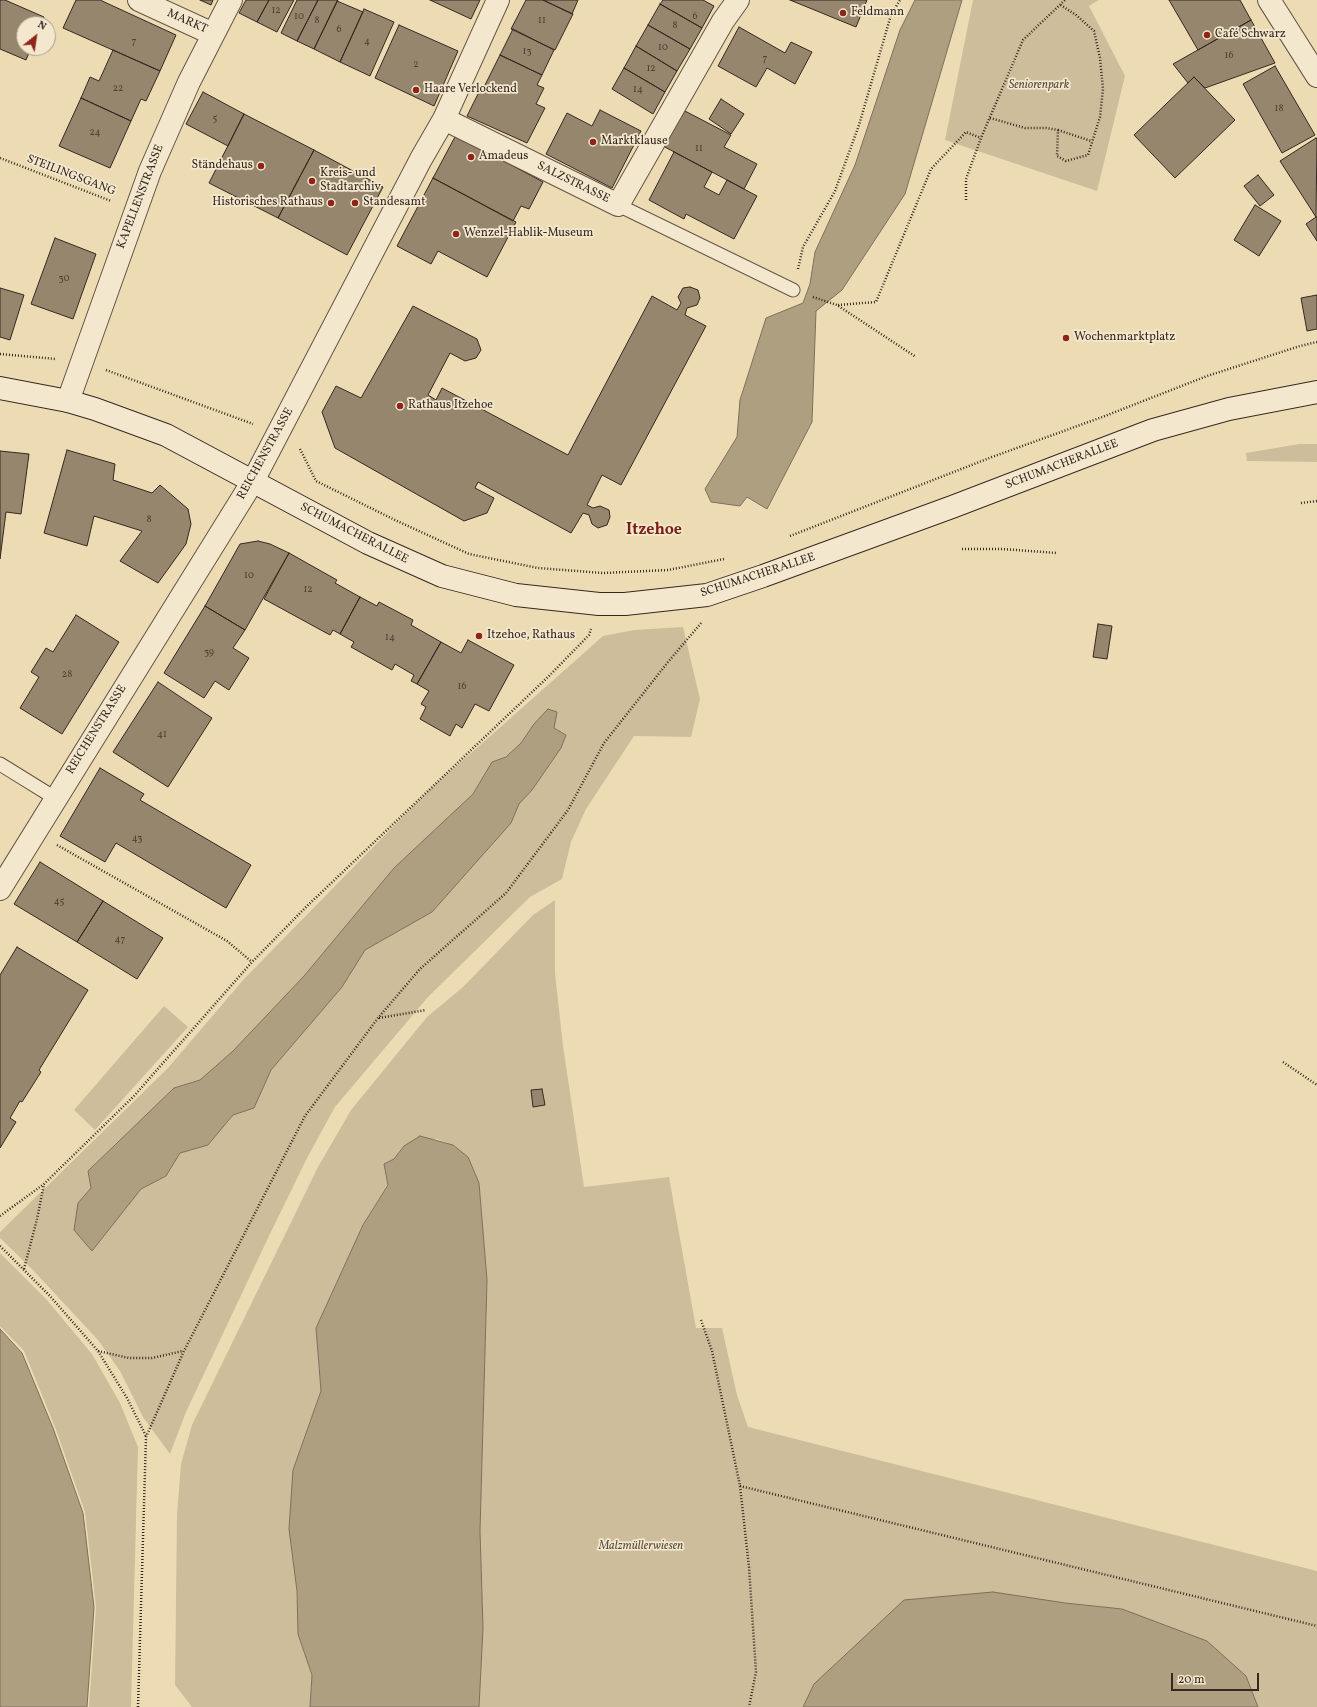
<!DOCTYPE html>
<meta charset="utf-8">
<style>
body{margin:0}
#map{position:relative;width:1317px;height:1707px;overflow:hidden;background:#eddcb3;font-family:Vollkorn,serif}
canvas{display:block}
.north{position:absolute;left:16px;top:16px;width:40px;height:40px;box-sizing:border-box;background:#f3e8ce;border:1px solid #a79b89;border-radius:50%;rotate:30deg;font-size:11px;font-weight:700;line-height:16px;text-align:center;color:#362821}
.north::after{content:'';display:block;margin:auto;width:14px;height:18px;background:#8f2418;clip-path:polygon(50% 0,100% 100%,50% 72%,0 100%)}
.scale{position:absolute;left:1171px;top:1673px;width:88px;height:18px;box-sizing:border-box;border:2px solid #362821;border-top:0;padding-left:5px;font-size:12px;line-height:14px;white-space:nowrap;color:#362821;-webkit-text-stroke:3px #f3e8ce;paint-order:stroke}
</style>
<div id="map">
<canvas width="1317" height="1707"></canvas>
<div class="north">N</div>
<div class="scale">20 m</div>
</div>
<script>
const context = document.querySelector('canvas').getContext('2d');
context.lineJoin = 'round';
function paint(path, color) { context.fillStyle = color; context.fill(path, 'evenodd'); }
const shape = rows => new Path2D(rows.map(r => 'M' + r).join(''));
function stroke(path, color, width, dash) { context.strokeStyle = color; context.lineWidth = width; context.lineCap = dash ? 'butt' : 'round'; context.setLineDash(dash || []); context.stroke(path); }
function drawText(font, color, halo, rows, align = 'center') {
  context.font = font + ' Vollkorn,serif'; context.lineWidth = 3.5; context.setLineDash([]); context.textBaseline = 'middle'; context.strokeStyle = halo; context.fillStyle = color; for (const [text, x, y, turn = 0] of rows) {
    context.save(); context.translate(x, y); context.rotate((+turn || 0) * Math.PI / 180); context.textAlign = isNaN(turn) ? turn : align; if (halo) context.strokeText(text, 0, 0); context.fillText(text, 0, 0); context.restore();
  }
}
paint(shape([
 [973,0,1099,0,1089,6,1125,76,1097,191,945,140],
 [1299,444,1317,444,1317,462,1247,461,1246,453],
 [683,627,700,699,691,737,634,736,586,809,571,842,562,879,530,897,428,997,335,1107,307,1158,269,1236,186,1412,170,1454,143,1417,120,1371,98,1340,31,1268,0,1238,0,1232,168,1068,244,979,430,789,496,731,603,636,634,630],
 [534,724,554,728,566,735,561,748,532,790,519,804,511,823,432,912,365,950,342,987,271,1070,254,1108,233,1115,208,1145,180,1153,166,1176,141,1189,92,1251,78,1203,91,1188,88,1171,174,1088,200,1080,233,1051,304,976,394,868,473,794,492,762,506,757,521,743],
 [555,900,555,973,563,1046,584,1187,669,1177,696,1328,722,1328,737,1395,748,1427,1317,1571,1317,1707,1258,1707,1246,1676,1122,1609,1065,1603,814,1684,803,1707,479,1707,483,1628,480,1531,487,1280,479,1183,468,1157,453,1145,437,1139,404,1146,394,1159,385,1164,388,1184,363,1225,316,1328,321,1391,293,1470,298,1634,312,1675,310,1707,192,1707,175,1685,177,1514,181,1464,192,1425,318,1167,351,1110,427,1017,463,987,533,915],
 [164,1006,188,1027,95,1130,74,1110],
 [0,1253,46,1299,92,1354,120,1403,138,1447,131,1707,89,1707,96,1607,85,1512,55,1427,24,1351,0,1326]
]), '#cebd9a');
const water = shape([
 [915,0,962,0,905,194,842,290,816,311,812,422,767,509,747,497,740,506,711,502,705,489,737,437,740,400,766,318,803,303,810,284,815,252,855,165,900,30,915,0],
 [548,709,557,712,554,728,566,735,561,748,532,790,519,804,511,823,432,912,365,950,342,987,271,1070,254,1108,233,1115,208,1145,180,1153,166,1176,141,1189,92,1251,74,1230,78,1203,91,1188,88,1171,174,1088,200,1080,233,1051,304,976,394,868,473,794,492,762,506,757,521,743,534,724,548,709],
 [420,1136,453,1145,468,1157,479,1183,487,1280,480,1531,483,1628,479,1707,310,1707,312,1675,298,1634,297,1591,289,1529,293,1470,321,1391,316,1328,363,1225,388,1185,384,1164,394,1159,404,1146,420,1136],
 [0,1329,22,1353,53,1428,83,1513,94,1607,87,1707,0,1707,0,1329],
 [993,1592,1065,1603,1122,1609,1207,1641,1246,1676,1258,1707,803,1707,814,1684,904,1600,993,1592]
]);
paint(water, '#af9f81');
stroke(water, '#7f6f5b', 1);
const building = shape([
 [0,0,5,0,44,17,41,24,24,24,24,48,31,48,26,60,0,49,0,0],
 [76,0,100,0,176,35,160,71,63,28,76,0],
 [200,0,213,0,211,5,200,0],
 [246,0,269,0,257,22,239,13,246,0],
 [269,0,294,0,277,32,257,22,269,0],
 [297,0,318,0,297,41,281,33,297,0],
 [318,0,338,0,314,49,297,41,318,0],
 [430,0,480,0,471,19,430,0],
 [526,0,543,0,573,14,555,50,511,29,526,0],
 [543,0,578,0,572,14,543,0],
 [663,0,703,0,714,6,702,28,660,4,663,0],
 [790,0,867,0,856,27,790,0],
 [1169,0,1240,0,1251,20,1198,50,1169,0],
 [337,1,363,12,340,62,314,49,337,1],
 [660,4,702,28,690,49,648,25,660,4],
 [364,9,394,22,370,76,340,62,364,9],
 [1251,20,1275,63,1205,88,1194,77,1188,83,1173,64,1251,20],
 [399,25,458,51,434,106,375,78,399,25],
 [648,25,690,49,677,71,636,46,648,25],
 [739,27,785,53,791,42,812,52,795,84,767,68,756,87,718,66,739,27],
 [513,29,554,50,542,75,500,55,513,29],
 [636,46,677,71,665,92,624,68,636,46],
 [113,50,160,71,146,101,141,99,131,121,81,98,90,77,99,81,113,50],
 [500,55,542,75,537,85,544,88,536,104,545,108,527,143,467,116,480,90,482,91,500,55],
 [1275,66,1315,135,1282,153,1243,84,1275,66],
 [624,68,665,92,653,114,612,89,624,68],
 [1194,77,1235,120,1175,178,1134,135,1194,77],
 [203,92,244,114,228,146,186,124,203,92],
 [81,98,131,121,110,168,59,146,81,98],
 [721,99,744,114,731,134,709,119,721,99],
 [600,110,641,131,612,188,546,154,567,113,592,126,600,110],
 [683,110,731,135,724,147,757,164,744,189,663,146,683,110],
 [244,114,314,150,278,218,209,183,244,114],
 [456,135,543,182,529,209,521,206,513,221,433,178,456,135],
 [1316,138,1317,139,1316,217,1280,161,1316,138],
 [314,150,383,187,347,255,278,218,314,150],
 [674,152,712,172,704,187,719,195,727,180,757,196,734,239,686,214,684,219,649,200,674,152],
 [1258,175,1274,195,1260,206,1244,186,1258,175],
 [433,178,516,222,487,277,438,251,431,264,397,246,433,178],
 [1255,205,1281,221,1259,256,1234,240,1255,205],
 [1316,217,1317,217,1317,241,1306,224,1316,217],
 [55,238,96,254,73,319,31,304,55,238],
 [690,287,698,290,700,298,697,305,687,308,685,315,706,326,621,485,602,475,587,505,593,508,600,506,609,510,610,517,607,525,598,528,592,524,589,515,583,513,571,533,478,482,475,488,494,498,487,513,464,521,335,448,322,412,336,386,361,398,413,306,477,339,481,350,476,358,465,361,450,353,428,395,436,400,442,388,568,455,652,296,677,310,681,303,678,297,683,288,690,287],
 [0,288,24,295,10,340,0,337,0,288],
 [1317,295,1317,329,1307,331,1301,298,1317,295],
 [67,450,115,464,113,480,152,493,160,485,188,509,191,524,186,544,158,583,120,561,142,531,94,516,87,546,44,533,67,450],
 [0,451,29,454,21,514,6,512,0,559,0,451],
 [258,541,270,544,289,553,245,630,205,606,240,544,258,541],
 [289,553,337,580,335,583,360,597,340,634,333,630,330,635,264,599,289,553],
 [360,597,377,606,379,602,413,620,411,625,441,642,417,684,411,681,414,675,395,664,392,670,351,647,354,642,340,634,360,597],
 [205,606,245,630,233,648,249,658,229,690,215,681,204,698,164,673,205,606],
 [76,615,119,642,62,734,20,708,39,677,31,672,46,648,53,652,76,615],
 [1098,624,1112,626,1107,659,1093,657,1098,624],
 [468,640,514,665,489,711,475,704,462,728,456,724,450,736,420,719,426,707,421,704,429,691,417,684,441,642,461,653,468,640],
 [158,682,212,718,168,787,113,752,158,682],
 [100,768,144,794,140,800,251,865,226,908,116,843,105,862,60,836,100,768],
 [40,862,103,901,77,942,14,904,40,862],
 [103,901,163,938,137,979,77,942,103,901],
 [17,947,88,990,39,1070,41,1072,22,1102,20,1101,10,1118,16,1122,0,1148,0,975,17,947],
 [542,1089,545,1105,533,1107,531,1090,542,1089]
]);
paint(building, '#95866d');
stroke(building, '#362821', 1);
const lane = shape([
 [618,205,793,290],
 [0,764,55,798]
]);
const street = shape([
 [139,0,213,34],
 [1269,0,1317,76],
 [444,119,618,205,723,21,738,0],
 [68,401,150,171,189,82,231,0],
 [0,889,253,481,421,159,444,119,498,0]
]);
const secondary = shape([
 [0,388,68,401,95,409,166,435,368,543,442,576,516,595,599,604,625,604,707,595,763,576,952,507,1153,430,1229,409,1317,392]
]);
stroke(lane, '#645546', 15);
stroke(street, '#645546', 24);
stroke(secondary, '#362821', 24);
stroke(shape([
 [990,118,1025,128,1046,128,1058,130,1057,156,1066,161,1088,155,1100,117,1103,89,1100,58,1094,31,1076,15,1059,4],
 [1058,130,1091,141],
 [0,158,111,201],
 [966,200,966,179,981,138,1023,40,1065,0],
 [798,269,803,247,835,191,859,125,891,15,900,0],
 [813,297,837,305,916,357],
 [838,305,876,302,931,169,966,132,981,138],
 [0,354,56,359],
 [106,370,253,424],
 [300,449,316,481,397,521,469,554,538,568,603,573,668,570,724,559],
 [1301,503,1317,501],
 [790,536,992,457,1105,416,1207,376,1300,346,1317,342],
 [962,549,1002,549,1057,553],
 [57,845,227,941,252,962],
 [379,1018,426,1010],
 [1283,1062,1317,1085],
 [0,1216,44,1184,134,1096,252,962,306,907,550,675,589,635,591,629],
 [0,1246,50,1296,98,1351,127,1398,146,1436],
 [24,1269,37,1219,44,1184],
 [701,1320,712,1351,740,1486,749,1567,756,1672,749,1707],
 [98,1351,129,1358,152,1358,183,1351],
 [740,1486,1317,1626],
 [138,1707,146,1437,184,1351,305,1116,378,1018,420,969,506,893,568,810,604,743,668,662,702,622]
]), '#362821', 2.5, [1, 2]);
stroke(lane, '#f3e8ce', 13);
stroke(street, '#f3e8ce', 22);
stroke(secondary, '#f3e8ce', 22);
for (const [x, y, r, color] of [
 [843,13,4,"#8f2418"],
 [1207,35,4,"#8f2418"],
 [416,90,4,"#8f2418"],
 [593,142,4,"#8f2418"],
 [471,157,4,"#8f2418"],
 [261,166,4,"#8f2418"],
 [312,181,4,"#8f2418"],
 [331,203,4,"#8f2418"],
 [355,203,4,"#8f2418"],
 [456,234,4,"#8f2418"],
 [1066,338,4,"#8f2418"],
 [400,406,4,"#8f2418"],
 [479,636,4,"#8f2418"]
]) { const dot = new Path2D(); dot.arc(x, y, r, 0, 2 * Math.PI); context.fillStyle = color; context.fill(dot); stroke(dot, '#f3e8ce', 1.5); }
drawText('10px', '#4e4034', null, [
 ["12",276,11],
 ["10",299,17],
 ["6",695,17],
 ["8",317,21],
 ["11",542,21],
 ["8",675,26],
 ["6",339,30],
 ["7",134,42],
 ["4",367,42],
 ["10",663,48],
 ["13",527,52],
 ["16",1229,56],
 ["7",765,59],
 ["2",416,65],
 ["12",651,69],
 ["22",118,89],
 ["14",638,90],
 ["18",1279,109],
 ["5",215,119],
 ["24",95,133],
 ["11",699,149],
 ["30",64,279],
 ["8",149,520],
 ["10",249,576],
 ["12",308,590],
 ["14",390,638],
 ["39",209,653],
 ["28",67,675],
 ["16",462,687],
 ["41",162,735],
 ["43",137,839],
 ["45",59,902],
 ["47",120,940]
]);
drawText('12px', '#362821', '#f3e8ce', [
 ["Feldmann",851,13],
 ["Café Schwarz",1215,35],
 ["Haare Verlockend",424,90],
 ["Marktklause",601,142],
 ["Amadeus",479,157],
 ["Ständehaus",253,166,"right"],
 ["Kreis- und",320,174],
 ["Stadtarchiv",320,188],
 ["Historisches Rathaus",323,203,"right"],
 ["Standesamt",363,203],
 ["Wenzel-Hablik-Museum",464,234],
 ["Wochenmarktplatz",1074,338],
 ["Rathaus Itzehoe",408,406],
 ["Itzehoe, Rathaus",487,636]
], 'left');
drawText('12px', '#362821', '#f3e8ce', [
 ["MARKT",187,22,24],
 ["STEILINGSGANG",71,176,21],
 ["SALZSTRASSE",573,183,26],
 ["KAPELLENSTRASSE",141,197,-69],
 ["REICHENSTRASSE",266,454,-61],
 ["SCHUMACHERALLEE",1062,465,-21],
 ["SCHUMACHERALLEE",354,534,27],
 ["SCHUMACHERALLEE",758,576,-18],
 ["REICHENSTRASSE",97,730,-58]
]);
drawText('italic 12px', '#5c4d3f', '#f3e8ce', [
 ["Seniorenpark",1039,86],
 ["Malzmüllerwiesen",641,1547]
]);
drawText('bold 16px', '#7a1f14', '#f3e8ce', [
 ["Itzehoe",654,531]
]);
</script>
